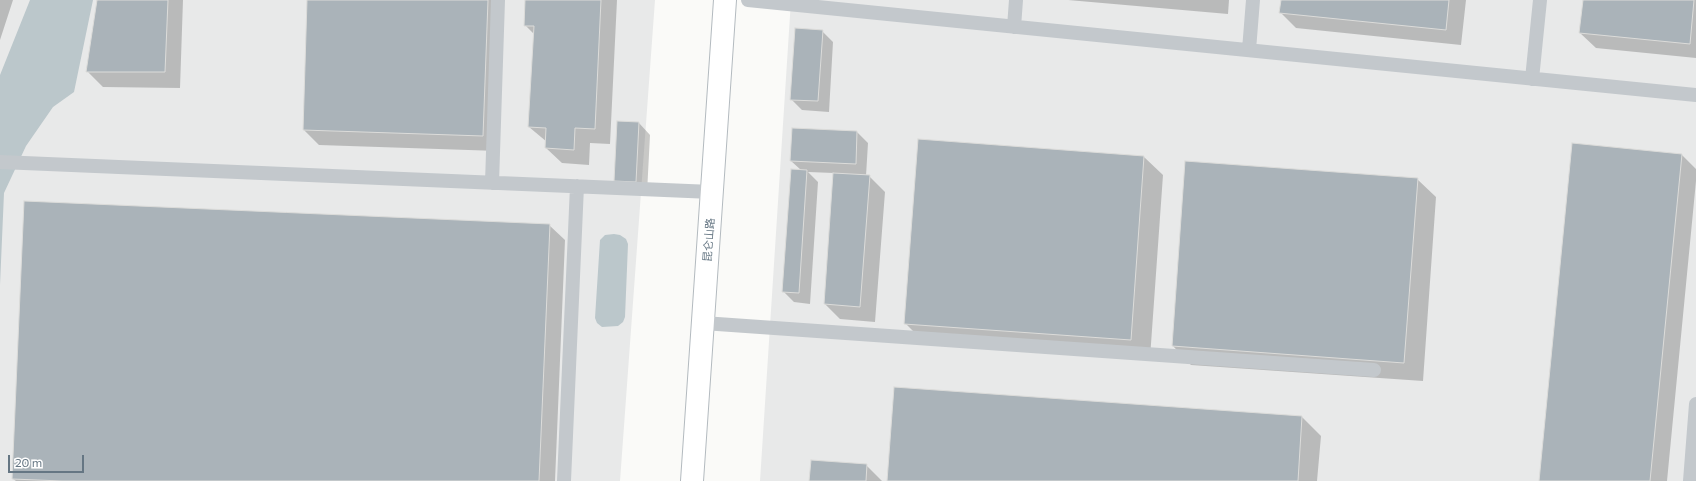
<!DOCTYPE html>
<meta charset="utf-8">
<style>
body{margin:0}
#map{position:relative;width:1696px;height:481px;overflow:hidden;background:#fafaf8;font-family:Commissioner,sans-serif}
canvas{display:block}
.scale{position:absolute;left:8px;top:455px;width:76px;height:18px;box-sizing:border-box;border:2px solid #657683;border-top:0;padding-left:5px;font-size:12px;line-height:14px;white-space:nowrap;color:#657683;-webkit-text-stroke:3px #fff;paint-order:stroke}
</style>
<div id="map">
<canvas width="1696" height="481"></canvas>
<div class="scale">20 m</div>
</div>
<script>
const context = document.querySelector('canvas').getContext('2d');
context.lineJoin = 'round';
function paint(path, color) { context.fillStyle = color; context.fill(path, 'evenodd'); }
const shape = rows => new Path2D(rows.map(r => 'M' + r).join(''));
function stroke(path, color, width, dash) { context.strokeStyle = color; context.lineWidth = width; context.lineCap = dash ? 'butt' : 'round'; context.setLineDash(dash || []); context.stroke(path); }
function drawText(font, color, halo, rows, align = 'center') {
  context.font = font + ' Commissioner,"Noto Sans SC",sans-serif'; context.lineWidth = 4; context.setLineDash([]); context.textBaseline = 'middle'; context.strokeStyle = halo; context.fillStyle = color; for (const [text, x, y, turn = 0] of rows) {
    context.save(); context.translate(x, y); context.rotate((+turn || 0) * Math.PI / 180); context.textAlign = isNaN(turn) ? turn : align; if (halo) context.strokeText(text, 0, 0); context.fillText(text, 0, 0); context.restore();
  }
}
paint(shape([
 [0,0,655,0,620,481,0,481],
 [791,0,1696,0,1696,481,760,481]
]), '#e8e9e9');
paint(shape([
 [30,0,93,0,74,92,53,107,26,146,4,193,0,285,0,75],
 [614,234,620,235,626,239,628,244,625,317,623,322,618,326,602,327,597,323,595,318,600,240,605,235]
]), '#bbc7cb');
paint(shape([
 [0,0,13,0,0,40],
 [98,0,183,0,180,88,103,87,88,72],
 [308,0,503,0,498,151,319,145,304,130],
 [526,0,617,0,610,144,590,143,589,165,562,163,546,148,547,142,529,127,534,34,525,25],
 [1068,0,1229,0,1228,14],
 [1282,0,1466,0,1461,45,1296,28,1280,12],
 [1584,0,1696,0,1696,58,1596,48,1580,33],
 [822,31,833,42,829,112,802,110,791,99],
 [618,122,639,123,650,135,647,193,626,192],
 [857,132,868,143,866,176,869,176,885,192,875,322,840,319,825,304,834,173,808,172,818,182,810,304,794,302,783,291,801,170,791,161],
 [919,141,1144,157,1163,175,1150,358,924,342,906,324],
 [1682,155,1696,169,1696,181,1667,481,1540,481],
 [1417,179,1436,197,1423,381,1191,365,1173,346],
 [549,225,565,240,555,481,16,481,13,479],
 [895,388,1302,417,1321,436,1317,481,888,481],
 [866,465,882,481,810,481]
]), '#0003');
const building = shape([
 [97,0,168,0,165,72,86,72,97,0],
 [307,0,488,0,483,136,303,130,307,0],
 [525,0,601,0,595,129,575,128,574,150,545,148,546,128,528,127,534,26,524,26,525,0],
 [1281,0,1449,0,1446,30,1279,13,1281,0],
 [1583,0,1694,0,1690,44,1579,33,1583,0],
 [795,28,823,30,818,101,790,100,795,28],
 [617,121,639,122,636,182,614,181,617,121],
 [792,128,857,131,856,164,790,161,792,128],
 [918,139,1144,156,1131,340,904,324,918,139],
 [1572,143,1682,154,1650,481,1539,481,1572,143],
 [1185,161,1418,178,1404,363,1172,346,1185,161],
 [791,169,807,170,799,293,782,292,791,169],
 [833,173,870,175,860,307,824,304,833,173],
 [24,201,550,224,539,481,62,481,12,479,24,201],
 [894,387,1302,416,1298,481,887,481,894,387],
 [811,460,867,464,866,481,809,481,811,460]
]);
paint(building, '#aab3b9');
stroke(building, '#dcdcda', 1);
const secondary = shape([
 [692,481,725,0]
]);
stroke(secondary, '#b3babf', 24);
stroke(shape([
 [748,0,1696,95],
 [1014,27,1016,0],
 [1249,50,1253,0],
 [1532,79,1540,0],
 [0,162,712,192],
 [492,183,498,0],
 [703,323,1374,370],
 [564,481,577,186],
 [1690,481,1696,404]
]), '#c3c8cc', 14);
stroke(secondary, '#fff', 22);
drawText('11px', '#657683', '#fff', [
 ["昆仑山路",709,240,-86]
]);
</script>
